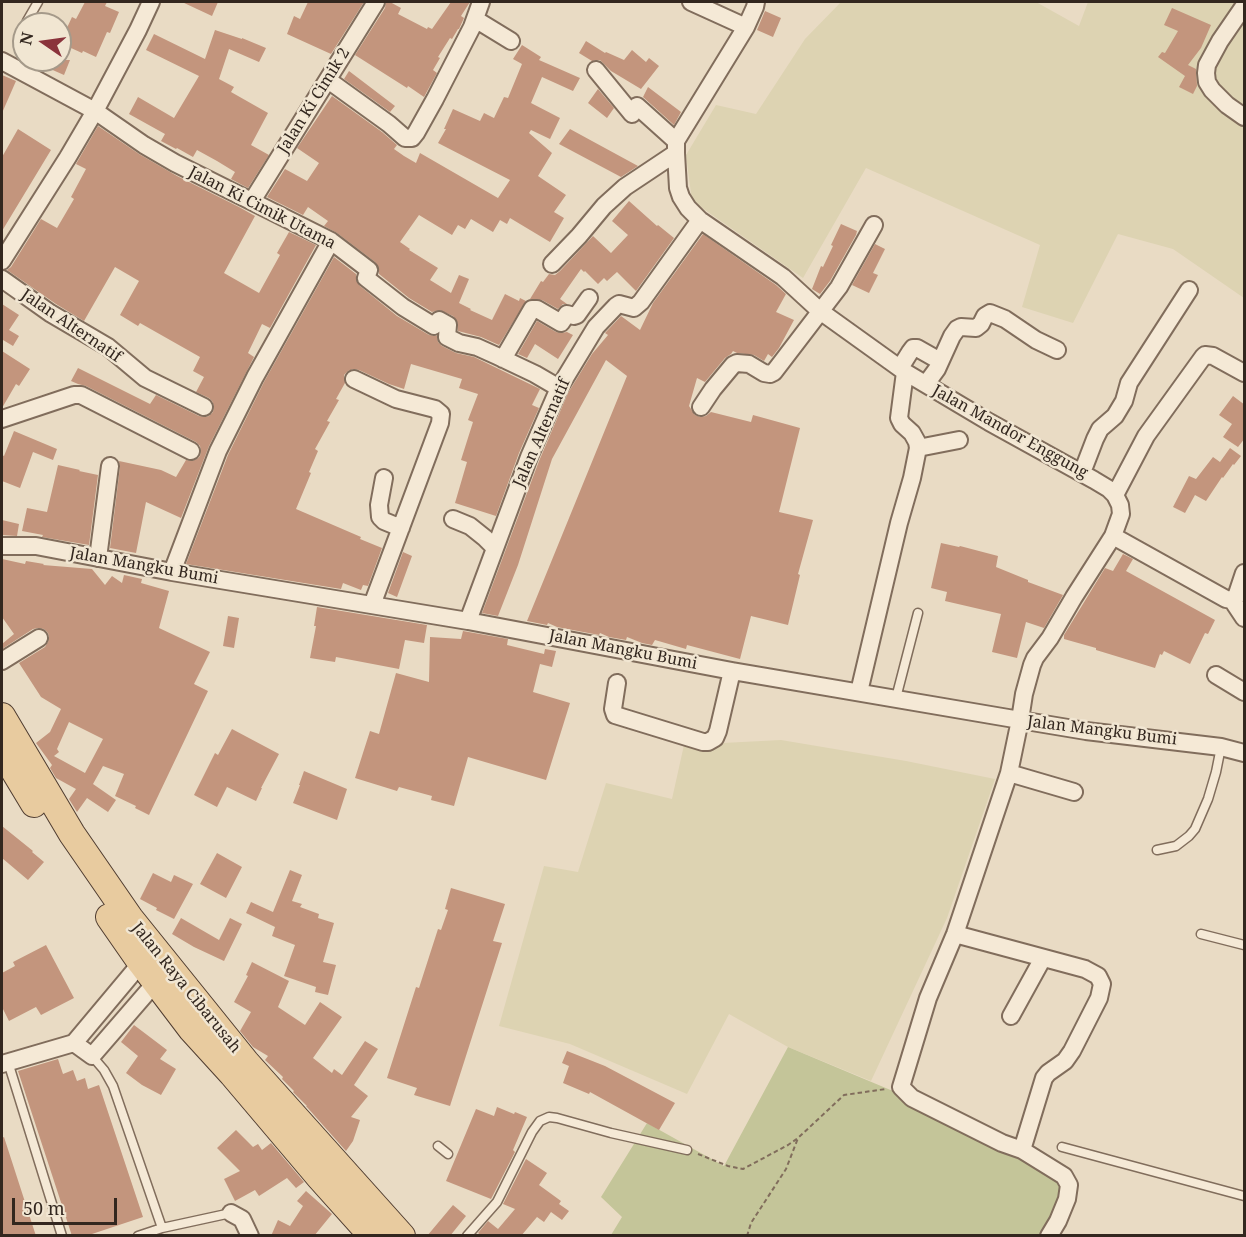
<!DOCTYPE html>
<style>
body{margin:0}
#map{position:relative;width:1246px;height:1237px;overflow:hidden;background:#e9dbc4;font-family:"Noto Serif",serif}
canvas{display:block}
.frame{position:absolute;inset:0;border:3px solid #33271f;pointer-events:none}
.north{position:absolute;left:12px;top:12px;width:60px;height:60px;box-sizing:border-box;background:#f1e6d2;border:2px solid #a59a8a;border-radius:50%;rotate:283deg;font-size:16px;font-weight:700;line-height:24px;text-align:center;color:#33271f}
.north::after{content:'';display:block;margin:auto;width:21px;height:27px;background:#8a333b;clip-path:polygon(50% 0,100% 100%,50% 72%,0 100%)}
.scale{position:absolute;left:12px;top:1198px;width:105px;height:27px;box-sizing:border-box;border:3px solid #33271f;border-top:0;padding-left:8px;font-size:18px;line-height:21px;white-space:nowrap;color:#33271f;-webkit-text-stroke:4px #f1e6d2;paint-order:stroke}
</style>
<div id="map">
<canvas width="1246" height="1237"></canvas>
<div class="frame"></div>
<div class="north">N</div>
<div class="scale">50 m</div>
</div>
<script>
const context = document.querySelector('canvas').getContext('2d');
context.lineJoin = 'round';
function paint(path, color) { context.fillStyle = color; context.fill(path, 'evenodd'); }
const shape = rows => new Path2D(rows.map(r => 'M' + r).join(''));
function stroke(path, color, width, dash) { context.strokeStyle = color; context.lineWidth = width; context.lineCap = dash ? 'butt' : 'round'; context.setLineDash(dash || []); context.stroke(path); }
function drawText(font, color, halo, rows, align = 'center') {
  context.font = font + ' "Noto Serif",serif'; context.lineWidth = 5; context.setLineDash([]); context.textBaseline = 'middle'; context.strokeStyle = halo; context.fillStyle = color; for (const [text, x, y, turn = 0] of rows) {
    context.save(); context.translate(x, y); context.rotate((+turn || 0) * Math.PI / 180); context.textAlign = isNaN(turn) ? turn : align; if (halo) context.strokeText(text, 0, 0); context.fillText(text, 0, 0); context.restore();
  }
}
paint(shape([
 [841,2,1036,2,1079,26,1088,2,1244,2,1244,298,1173,249,1118,234,1073,323,1022,307,1040,245,866,168,803,278,692,201,686,155,716,105,756,114,805,39],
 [781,740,906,761,995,779,947,918,871,1081,788,1047,729,1014,687,1094,570,1044,499,1026,544,866,578,872,606,783,672,799,684,745]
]), '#ddd3b2');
paint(shape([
 [788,1047,1024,1146,1072,1177,1039,1236,611,1235,622,1217,601,1197,647,1123,724,1166]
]), '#c4c599');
paint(shape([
 [85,2,107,2,105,6,119,12,110,33,107,32,96,57,83,51,82,53,60,43,72,17,76,19],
 [182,2,218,2,212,16],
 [308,2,364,2,331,54,287,34,294,16,300,19],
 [386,2,390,2,401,8,398,14,427,29,428,27,432,29,451,2,470,2,461,16,464,18,459,29,458,29,452,39,450,38,438,57,440,58,433,70,437,73,424,97,408,86,407,88,355,55,385,8],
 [1172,8,1211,25,1201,48,1188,65,1196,69,1197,86,1193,94,1179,87,1185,76,1158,57,1162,52,1165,53,1178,31,1164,25],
 [765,11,781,18,773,37,757,30],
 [215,30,242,39,242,38,266,48,259,62,229,49,219,79,234,87,231,92,268,113,251,145,269,155,248,188,231,179,235,172,217,161,197,150,193,157,177,148,176,149,161,141,165,134,129,114,138,97,174,118,199,76,146,50,154,34,205,59],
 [586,41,605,53,606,52,624,60,632,50,646,62,649,58,659,66,641,89,611,71,600,60,592,61,579,53],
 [522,45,541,57,539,60,580,78,573,91,542,77,531,103,560,118,550,139,531,130,529,133,552,153,538,176,566,195,554,212,564,218,550,242,510,218,507,224,500,220,493,232,471,219,465,229,458,225,452,235,419,215,400,242,410,249,409,250,438,268,430,280,451,293,459,275,469,279,459,303,471,309,470,310,492,320,505,294,519,301,520,298,526,301,499,345,481,337,458,331,457,321,453,316,440,310,432,312,409,298,379,274,379,268,375,262,337,233,324,226,328,221,308,207,303,215,267,197,285,169,307,181,319,163,297,148,332,96,382,132,397,145,394,149,404,156,416,163,420,153,498,198,510,180,438,143,446,129,444,129,453,109,480,121,484,113,494,118,504,97,508,98,522,64,513,59],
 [30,60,70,60,64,75],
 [349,71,395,106,390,112,344,79],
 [2,75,16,81,2,113],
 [648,87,681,112,674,125,643,97],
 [598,89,614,108,607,118,588,103],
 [98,126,139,154,177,176,239,207,255,216,224,273,259,293,280,255,277,253,289,232,316,245,270,328,262,324,248,353,254,357,209,446,181,518,146,502,136,553,110,548,120,467,119,461,161,470,176,477,186,460,192,461,197,459,200,456,201,451,200,446,196,442,86,386,78,384,71,381,78,368,150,404,156,395,199,416,205,417,209,416,213,412,214,406,212,401,209,398,196,392,204,377,193,371,200,357,140,323,138,326,120,315,139,281,115,267,84,321,56,304,7,270,11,267,41,219,57,228,74,199,71,197,86,169,76,164],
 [18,129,51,150,2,231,2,157],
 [570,129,592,141,638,166,621,177,559,144],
 [629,201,657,226,658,225,674,238,636,291,617,272,607,281,604,278,598,284,585,271,584,272,581,269,560,299,567,304,563,304,558,309,542,300,530,299,541,281,543,282,549,274,555,275,560,271,593,236,611,253,628,235,612,221],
 [841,224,857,231,856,235,830,281,820,294,812,289,821,266,823,267,833,246,831,245],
 [703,234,776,285,786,294,776,312,794,320,779,348,772,357,768,354,764,361,754,355,737,353,733,351,731,354,725,358,705,382,697,378,689,406,695,415,700,417,706,416,711,412,751,422,753,415,800,428,779,512,813,520,798,574,800,575,788,625,751,616,740,659,687,645,686,649,655,640,652,645,642,643,627,637,626,640,609,637,600,633,599,635,557,627,548,623,547,625,527,621,627,376,606,360,552,459,518,565,498,616,482,613,539,461,568,393,592,354,608,335,605,333,621,316,640,330,653,303],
 [875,244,885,249,873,273,878,275,869,293,852,285],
 [334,257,356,274,356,280,360,286,397,316,429,335,437,336,438,342,442,346,456,353,474,357,540,389,532,405,539,408,519,453,496,516,455,503,467,462,461,460,473,422,468,420,478,394,459,388,462,379,411,364,404,389,389,384,359,370,353,369,348,371,344,375,345,383,336,399,339,400,327,421,330,422,315,449,318,451,309,472,311,473,296,509,361,537,360,539,382,548,368,586,363,585,361,590,343,583,341,589,186,564,228,455,264,382],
 [2,304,19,315,9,330,19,336,13,346,3,340,2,343],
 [537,321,556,332,561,333,567,332,573,335,558,359,535,344,527,358,518,354],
 [2,351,30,369,19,386,16,384,2,408],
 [1233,396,1245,405,1245,438,1238,447,1223,437,1232,424,1219,415],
 [14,431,57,449,53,460,33,452,20,488,2,481,2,455,4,456],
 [1230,448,1241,456,1234,465,1233,464,1223,478,1222,477,1206,501,1195,495,1185,513,1173,507,1189,476,1196,479,1213,457,1220,462],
 [58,465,80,470,79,471,98,475,89,545,42,537,43,535,22,531,27,508,47,512],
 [2,520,19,524,17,536,2,535],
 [941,543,959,547,960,546,998,556,996,567,1028,580,1028,582,1063,595,1044,628,1026,622,1017,658,992,652,1001,614,945,601,947,592,931,588],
 [403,552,412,556,397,597,388,593],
 [1123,554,1133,559,1126,571,1215,620,1208,634,1205,633,1190,664,1164,651,1162,655,1160,654,1155,668,1096,650,1096,648,1064,639,1064,635,1105,568,1113,571],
 [2,559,25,564,26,561,44,564,43,565,92,569,105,585,112,576,122,583,124,575,142,579,141,583,169,591,159,628,210,652,194,684,208,691,149,815,135,808,136,806,115,796,124,774,103,766,93,784,116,800,108,812,87,798,77,812,69,799,76,789,56,778,50,768,52,765,36,743,50,732,61,709,41,697,19,663,45,647,48,642,49,637,48,633,44,629,38,628,33,629,2,649,2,644,14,634,2,617],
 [69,722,103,739,85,773,54,756,59,752,57,749],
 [317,607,427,625,424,643,405,640,399,669,336,657,335,662,310,658,316,626,314,626],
 [228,616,239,618,234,648,223,646],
 [463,631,508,639,507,645,544,654,545,649,556,651,552,667,540,664,533,692,570,703,546,780,468,757,454,806,431,800,432,796,399,787,397,791,355,778,370,731,379,734,396,673,429,682,430,637,461,639],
 [232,729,279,754,261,788,262,788,256,801,227,787,217,807,194,795,215,753,218,755],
 [304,771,347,789,337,820,293,803,300,785,299,785],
 [2,826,33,851,32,852,44,862,28,880,2,858],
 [217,853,242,867,226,898,200,884],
 [290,870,302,875,292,901,302,904,300,907,319,914,318,918,334,923,323,962,336,965,328,995,315,992,316,987,284,976,295,945,272,936,275,927,246,913,251,902,273,912],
 [153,873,171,882,174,875,193,884,174,919,156,910,157,908,140,899],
 [451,888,505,904,493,941,502,943,450,1106,414,1095,417,1088,387,1078,416,987,419,988,438,929,441,930,448,910,445,909],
 [181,918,219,940,230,918,242,924,224,961,194,947,172,934],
 [46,945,74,998,41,1015,36,1007,9,1021,2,1007,2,973,15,966,13,962],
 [252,962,289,981,278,1007,305,1025,320,1002,342,1017,313,1058,332,1073,334,1069,342,1075,365,1041,378,1049,354,1085,368,1096,351,1117,360,1120,353,1141,346,1151,306,1106,307,1106,293,1092,294,1091,282,1079,283,1077,265,1060,268,1056,253,1047,240,1031,251,1012,234,1002,248,976,246,975],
 [134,1025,167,1050,160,1059,176,1069,161,1095,142,1085,126,1073,138,1056,121,1042],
 [567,1051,605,1066,675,1103,659,1130,590,1092,589,1094,563,1083,569,1066,562,1063],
 [58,1059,63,1074,73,1070,77,1081,85,1078,88,1089,99,1085,143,1217,86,1236,72,1236,18,1071],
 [497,1107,514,1114,515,1112,527,1117,513,1150,515,1152,491,1199,446,1181,476,1109,494,1116],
 [236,1130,253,1147,258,1144,262,1150,271,1143,304,1182,296,1188,287,1178,259,1196,255,1190,235,1201,224,1179,240,1171,217,1148],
 [4,1137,36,1236,2,1236,2,1138],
 [526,1159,547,1173,539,1185,561,1201,559,1204,569,1211,562,1220,551,1212,544,1222,537,1217,521,1236,482,1236,478,1233,488,1221,498,1229,515,1209,503,1204],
 [306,1191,332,1214,314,1236,271,1236,278,1220,290,1226,303,1206,297,1201],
 [453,1205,466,1216,450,1236,427,1236]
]), '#c3957d');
const service = shape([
 [27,21,38,2],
 [896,698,918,613],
 [1157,850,1176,846,1189,836,1195,829,1208,799,1216,772,1221,747],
 [1201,934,1244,945],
 [92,1056,104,1070,113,1086,162,1228],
 [8,1062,62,1236],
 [438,1146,448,1154],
 [1062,1147,1244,1196],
 [138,1236,162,1228,231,1213],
 [467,1236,497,1202,532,1132,540,1121,549,1117,557,1118,611,1133,687,1150]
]);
const minor = shape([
 [691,2,746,27],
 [756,2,755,7,746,27,676,141,676,153,678,188,681,197,688,208,700,220,783,277,820,311,905,372,989,422,1094,480,1109,489,1115,495,1120,505,1121,514,1113,536,1074,597,1050,638,1035,658,1032,665,1024,694,1020,720,1009,773,955,934,928,998,901,1087,912,1098,1002,1143,1022,1150,1064,1176,1069,1185,1067,1199,1058,1221,1049,1236],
 [1244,6,1220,41,1207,65,1206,73,1207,82,1212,90,1227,105,1244,117],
 [475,19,511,41],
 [2,61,95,111,138,30,151,2],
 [596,70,632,114,637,106,676,141],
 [328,80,389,124,405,138,412,138,416,133,435,99,472,27,481,2],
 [252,201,376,2],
 [2,261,68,157,95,111,144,145,175,163,331,241,369,270,366,278,403,307,434,326,439,320,448,325,447,337,459,343,477,347,497,356,535,374,559,388],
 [552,264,579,236,604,206,625,187,676,153],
 [2,279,50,313,108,347,145,378,204,407],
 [503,359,532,309,537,309,561,323,567,314,574,316,577,315,589,298],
 [900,368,910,352,913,348,917,348,940,361],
 [354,379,396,399,435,409,441,414,440,423,372,605],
 [926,384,937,369,952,336,957,329,961,327,976,328,981,324,985,316,990,313,1005,319,1036,340,1057,350],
 [701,407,713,389,733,365,737,363,749,364,764,373,770,374,774,372,839,287,874,225],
 [2,419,74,395,81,395,191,451],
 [918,448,959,440],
 [1080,472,1085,465,1095,439,1100,429,1115,416,1124,401,1129,383,1189,290],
 [384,478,379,505,380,517,384,521,401,528],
 [1115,495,1146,436,1203,357,1205,355,1213,356,1244,373],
 [453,519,470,526,485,538,495,548],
 [1113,536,1226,599,1232,600,1244,618],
 [2,546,36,546,172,572,468,621,732,671,1020,720,1086,731,1221,747,1244,753],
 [98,558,110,466],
 [172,572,218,451,255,377,331,241],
 [1232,600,1236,597,1244,573],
 [468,621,529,457,559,388,596,327,616,306,619,304,634,308,641,302,700,220],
 [2,661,39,638],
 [1216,675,1244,692],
 [617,683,613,709,615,715,703,742,708,742,715,738,718,731,732,671],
 [859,692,899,523,912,478,918,448,917,442,912,433,902,424,899,418,905,372],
 [1009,773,1074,792],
 [955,934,1085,969,1098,976,1102,984,1099,998,1072,1051,1065,1061,1048,1073,1044,1078,1022,1150],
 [1011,1016,1043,958],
 [74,1043,92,1056,156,982],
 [2,1064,74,1043,141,963],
 [231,1213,242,1219,250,1236]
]);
const primary = shape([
 [2,716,72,834,130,918,246,1062,402,1236],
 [2,751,34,804],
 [109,917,141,963,191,1029,232,1074,320,1178,372,1236]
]);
stroke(service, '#816d5c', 11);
stroke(minor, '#816d5c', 20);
stroke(primary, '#4f3c30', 28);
stroke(shape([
 [698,1154,728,1166,743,1169,788,1145,798,1138,844,1095,886,1089],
 [747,1236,751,1223,786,1169,798,1138]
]), '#816d5c', 2, [4.5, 3]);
stroke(service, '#f5e9d6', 8);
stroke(minor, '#f5e9d6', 16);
stroke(primary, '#e8cb9f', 26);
drawText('16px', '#33271f', '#f1e6d2', [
 ["Jalan Ki Cimik 2",314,101,-58],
 ["Jalan Ki Cimik Utama",262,208,27],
 ["Jalan Alternatif",71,326,34],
 ["Jalan Mandor Enggung",1010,432,29],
 ["Jalan Alternatif",542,433,-66],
 ["Jalan Mangku Bumi",144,566,10],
 ["Jalan Mangku Bumi",623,650,11],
 ["Jalan Mangku Bumi",1102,731,7],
 ["Jalan Raya Cibarusah",186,988,51]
]);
</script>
